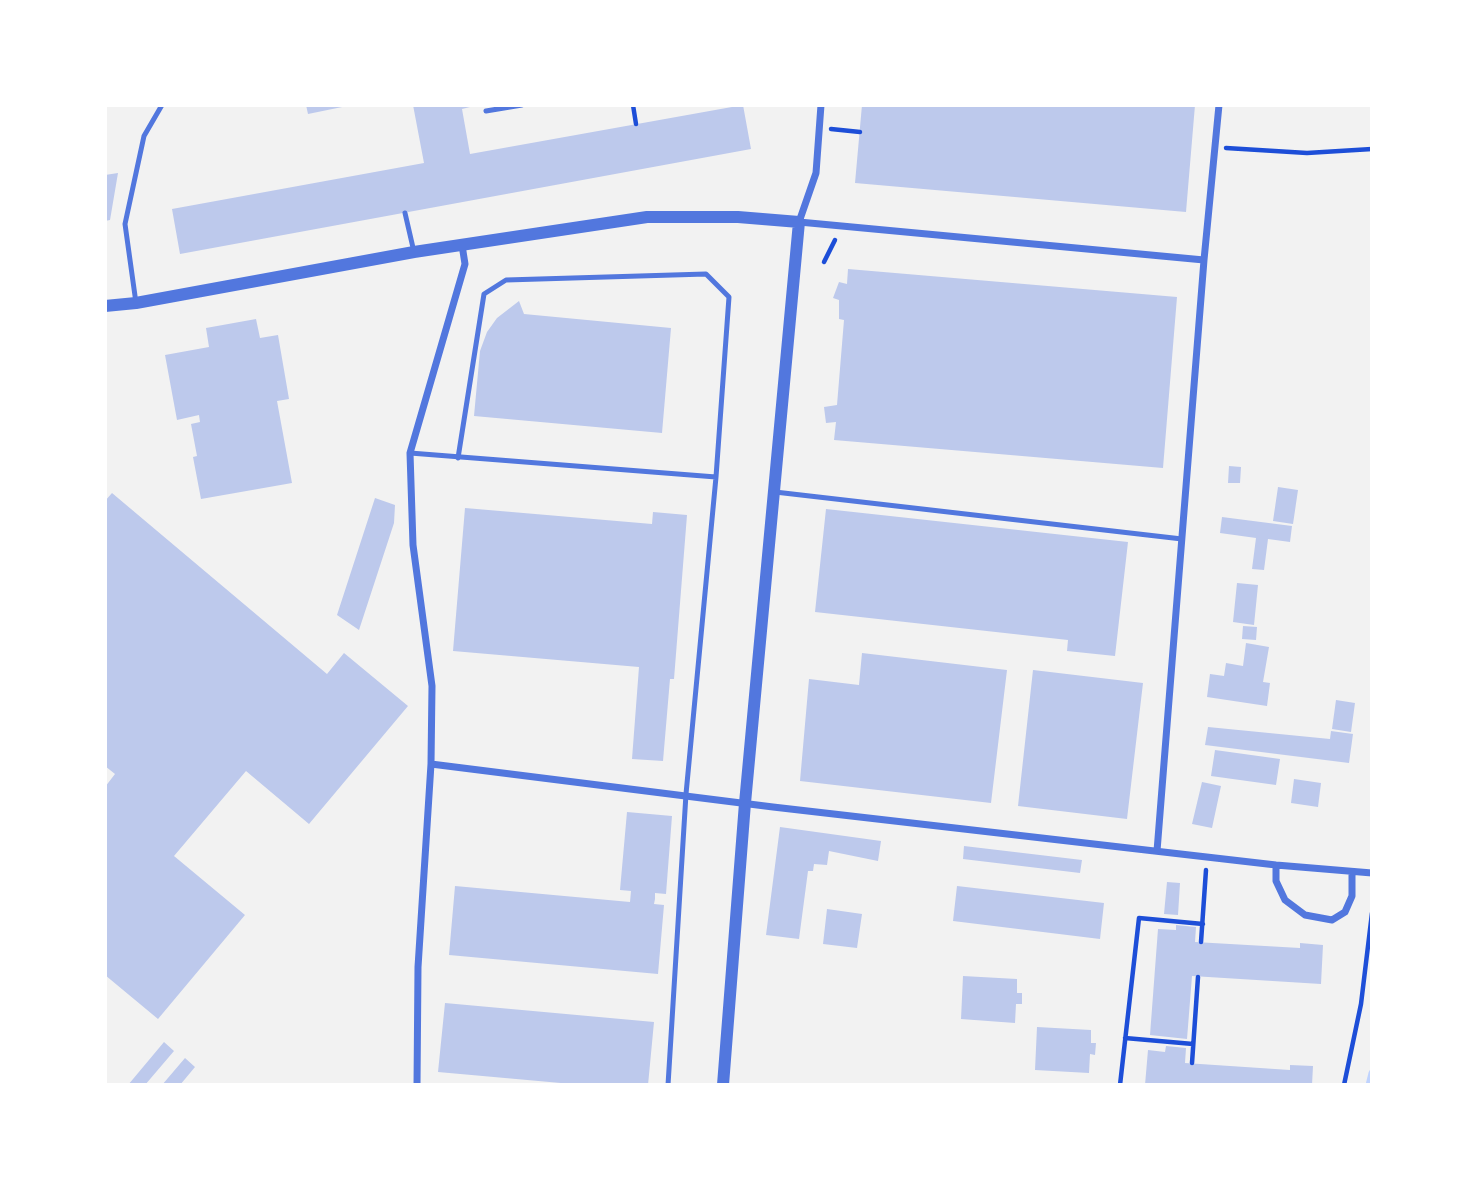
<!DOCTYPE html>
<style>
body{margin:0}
#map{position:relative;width:1477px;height:1190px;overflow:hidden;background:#f2f2f2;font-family:Rubik,sans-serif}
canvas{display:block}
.frame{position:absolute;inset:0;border:107px solid #fff;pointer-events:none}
</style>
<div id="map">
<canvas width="1477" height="1190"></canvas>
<div class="frame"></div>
</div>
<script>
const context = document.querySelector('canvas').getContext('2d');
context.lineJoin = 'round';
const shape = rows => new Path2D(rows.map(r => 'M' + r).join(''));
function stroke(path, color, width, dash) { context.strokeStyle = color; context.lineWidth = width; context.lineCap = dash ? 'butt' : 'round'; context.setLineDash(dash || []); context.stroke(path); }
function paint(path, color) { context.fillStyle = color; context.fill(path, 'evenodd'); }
stroke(shape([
 [1369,1085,1372,1073]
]), '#bfd3fe', 7);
paint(shape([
 [306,105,347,105,347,106,308,114],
 [413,105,478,105,462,109,470,154,743,105,751,149,180,254,172,209,424,163],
 [862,105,1195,105,1186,212,855,183],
 [118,173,110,220,105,221,105,175],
 [848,269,1177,297,1163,468,834,440,836,422,826,423,824,407,837,405,844,320,839,319,839,300,833,298,839,282,847,284],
 [519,301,524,314,671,328,662,433,474,416,480,351,487,332,497,318],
 [256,319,260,338,278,335,289,399,277,401,292,483,201,499,193,457,197,456,191,424,200,422,199,415,177,420,165,355,209,347,206,328],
 [1229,466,1241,467,1240,483,1228,483],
 [1278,487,1298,490,1293,524,1273,521],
 [112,493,327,674,344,653,408,706,309,824,246,771,174,856,245,915,158,1019,105,975,105,787,115,774,105,766,105,501],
 [375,498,395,505,394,523,359,630,337,615],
 [465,508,652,524,653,512,687,515,674,679,670,679,663,761,632,759,639,667,453,651],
 [826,509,1128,542,1115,656,1067,651,1068,640,815,612],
 [1222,517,1292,526,1290,542,1268,539,1264,570,1252,569,1256,538,1220,533],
 [1237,583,1258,585,1254,625,1233,622],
 [1243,626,1257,627,1256,640,1242,639],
 [1246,643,1269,647,1263,682,1270,683,1267,706,1207,697,1210,674,1224,676,1226,663,1243,666],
 [862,653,1007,670,991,803,800,781,809,679,859,685],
 [1033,670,1143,683,1127,819,1018,806],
 [1336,700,1355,703,1351,732,1332,729],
 [1208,727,1330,739,1331,731,1353,734,1349,763,1205,745],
 [1215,750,1280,759,1276,785,1211,776],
 [1294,779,1321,783,1318,807,1291,803],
 [1202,782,1221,786,1212,828,1192,824],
 [627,812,672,816,666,894,655,893,655,899,654,904,664,905,658,974,449,955,455,886,630,902,631,891,620,890],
 [780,827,881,841,878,861,829,851,827,865,814,864,813,871,808,871,799,939,766,935],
 [964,846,1082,860,1080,873,963,859],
 [1167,882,1180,883,1178,915,1164,914],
 [957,886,1104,903,1100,939,953,921],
 [827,909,862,914,857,948,823,944],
 [1176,925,1196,927,1195,942,1300,948,1300,943,1323,945,1321,984,1192,976,1187,1039,1150,1035,1158,929,1176,930],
 [963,976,1017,979,1017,993,1022,993,1022,1004,1016,1004,1015,1023,961,1019],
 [445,1003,654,1022,648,1085,583,1085,438,1072],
 [1037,1027,1091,1030,1091,1043,1096,1043,1095,1055,1090,1054,1089,1073,1035,1070],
 [164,1042,174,1051,145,1085,128,1085],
 [1166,1046,1186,1048,1185,1063,1290,1070,1290,1065,1313,1066,1312,1085,1145,1085,1148,1050,1165,1052],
 [185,1058,195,1067,180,1085,162,1085]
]), '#bdc9ec');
stroke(shape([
 [633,105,636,124],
 [831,129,860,132],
 [1226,148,1307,153,1372,149],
 [824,262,835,240],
 [1201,942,1206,870],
 [1125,1038,1193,1044],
 [1192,1063,1198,977],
 [1120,1085,1139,918,1203,924],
 [1344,1085,1361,1004,1372,913]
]), '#1d4ed8', 4.5);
stroke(shape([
 [486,111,522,105],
 [405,213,414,252],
 [136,303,125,224,144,136,162,105],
 [410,453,716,477],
 [458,458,484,294,506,280,706,274,729,297,716,477,686,794,668,1085],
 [775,492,1182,539]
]), '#5277de', 5);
stroke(shape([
 [821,105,816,173,799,222,1204,260],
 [462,245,465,264,410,453,413,545,432,686,431,764,773,807,1276,865,1372,873],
 [1157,851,1204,260,1219,105],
 [1276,865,1276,881,1285,900,1305,915,1332,920,1345,912,1352,896,1352,872],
 [417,1085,418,967,431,764]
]), '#5277de', 7);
stroke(shape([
 [105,306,136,303,414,252,647,217,738,217,799,222,745,803,723,1085]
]), '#5277de', 12);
</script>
